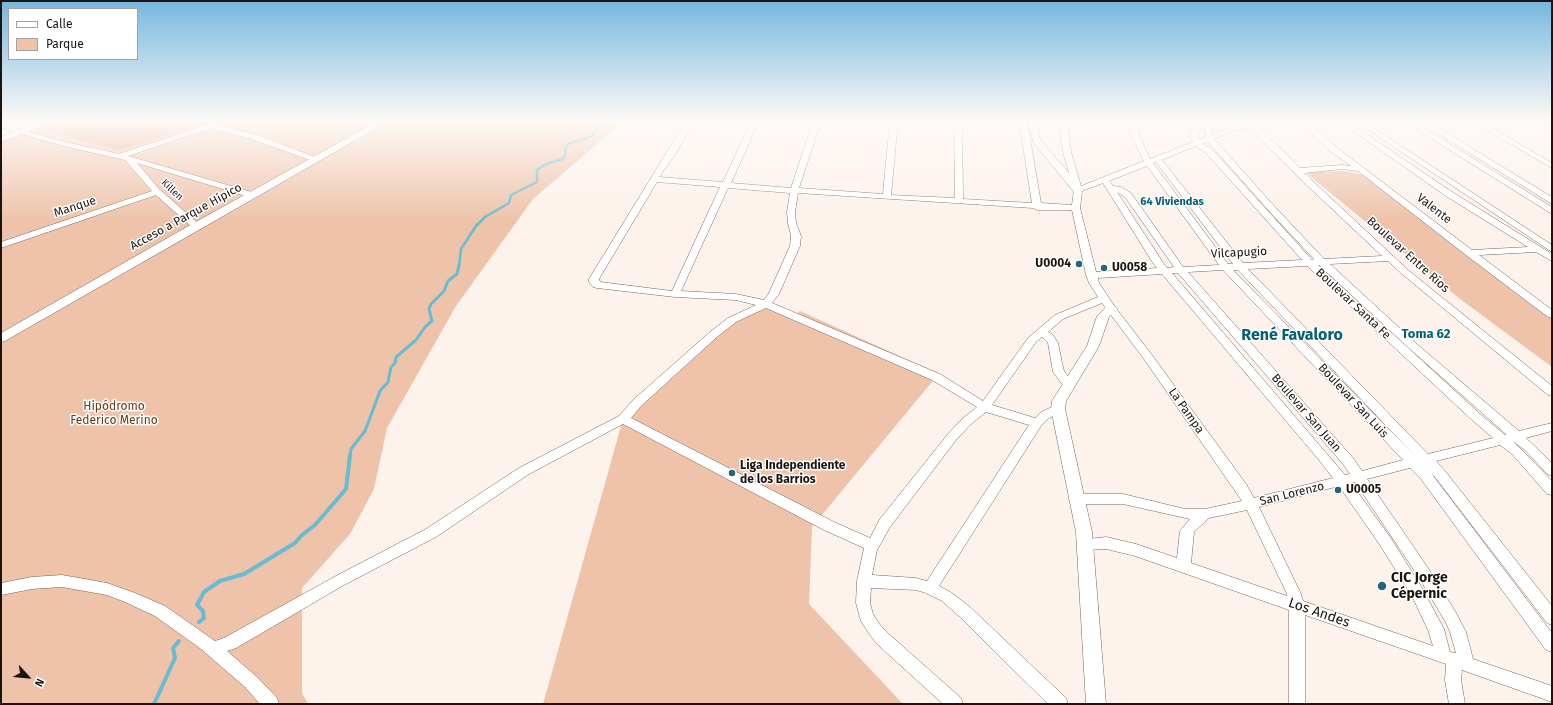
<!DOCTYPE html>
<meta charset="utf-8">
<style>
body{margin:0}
#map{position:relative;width:1553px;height:705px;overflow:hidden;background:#fdf2ec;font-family:"Fira Sans",sans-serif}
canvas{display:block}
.frame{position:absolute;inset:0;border:2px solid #1c140f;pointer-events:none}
.legend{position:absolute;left:8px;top:8px;width:130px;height:52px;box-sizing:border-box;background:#fff;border:1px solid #a4a19f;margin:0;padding:5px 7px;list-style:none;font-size:12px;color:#1c140f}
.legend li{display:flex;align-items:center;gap:8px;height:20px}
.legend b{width:20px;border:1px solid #a4a19f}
.north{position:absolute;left:8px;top:657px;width:40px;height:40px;-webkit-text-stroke:3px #fff;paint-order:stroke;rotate:117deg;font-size:11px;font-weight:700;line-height:16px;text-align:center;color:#1c140f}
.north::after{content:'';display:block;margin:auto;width:14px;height:18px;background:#1c140f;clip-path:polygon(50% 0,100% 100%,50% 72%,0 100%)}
</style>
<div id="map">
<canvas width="1553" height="705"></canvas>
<div class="frame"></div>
<ul class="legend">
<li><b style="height:5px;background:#fff"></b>Calle</li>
<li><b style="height:11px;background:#eec3aa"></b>Parque</li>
</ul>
<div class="north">N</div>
</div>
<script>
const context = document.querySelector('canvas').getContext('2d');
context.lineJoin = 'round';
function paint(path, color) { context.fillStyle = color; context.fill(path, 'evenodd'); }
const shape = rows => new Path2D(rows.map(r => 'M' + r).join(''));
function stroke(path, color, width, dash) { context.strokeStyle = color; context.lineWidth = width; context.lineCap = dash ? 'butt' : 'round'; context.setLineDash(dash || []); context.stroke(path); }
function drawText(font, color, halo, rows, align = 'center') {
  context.font = font + ' "Fira Sans",sans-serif'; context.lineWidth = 3; context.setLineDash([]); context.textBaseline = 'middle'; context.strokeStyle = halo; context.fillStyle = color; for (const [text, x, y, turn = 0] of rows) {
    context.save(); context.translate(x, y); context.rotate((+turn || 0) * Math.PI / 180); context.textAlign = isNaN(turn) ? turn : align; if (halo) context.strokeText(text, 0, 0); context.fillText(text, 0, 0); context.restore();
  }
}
paint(shape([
 [49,121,624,121,533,199,456,306,387,428,374,489,350,534,302,588,302,693,308,704,1,704,1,136,21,132],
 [1346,171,1363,175,1552,317,1552,367,1460,299,1305,172],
 [766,304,794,315,800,311,935,372,932,375,936,377,812,527,809,604,903,704,543,704,623,419,714,334]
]), '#eec3aa');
paint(shape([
 [58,121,218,121,119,150,38,129]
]), '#e1a481');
stroke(shape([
 [459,266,461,249,476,226,485,217,509,203,511,195,537,182,537,170,546,164,563,159,565,156,565,149,568,144,587,138,594,134,597,128,608,121]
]), '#68bcd1', 2.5);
stroke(shape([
 [350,456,351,449,365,431,380,391,388,382,391,367,395,363,396,357,416,340,425,327,432,321,429,309,431,304,444,291,448,281,457,274,459,265]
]), '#68bcd1', 3);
stroke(shape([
 [199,622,204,618,203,611,197,605,204,592,220,581,244,574,295,543,302,535,315,525,346,489,350,455],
 [154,704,175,658,173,648,179,641]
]), '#68bcd1', 4);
const minor = shape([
 [42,121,52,121,29,132,65,142,119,154,219,121,230,121,219,126,257,135,320,159,319,161,313,161,251,139,211,128,128,156,255,193,256,195,255,197,249,197,137,163,160,190,199,224,200,226,199,228,193,228,156,195,1,248,1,242,152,191,125,160,64,146,22,134,1,142,1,137,14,132,1,128,1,124,21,129,42,121],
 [350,121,361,121,377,128,373,130,350,121],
 [686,121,694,121,676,153,659,177,723,182,751,121,759,121,731,183,791,188,813,121,821,121,799,188,883,194,890,121,898,121,891,195,955,198,954,121,962,121,963,199,1032,203,1019,121,1027,121,1041,203,1072,205,1074,190,1063,152,1060,130,1061,121,1069,121,1068,130,1071,152,1081,186,1144,161,1131,135,1128,126,1129,121,1137,121,1136,126,1139,135,1150,159,1193,142,1190,136,1195,121,1203,121,1198,136,1199,140,1206,137,1204,129,1207,121,1215,121,1212,129,1213,134,1236,126,1247,125,1260,128,1300,168,1342,165,1351,166,1330,151,1299,121,1307,121,1336,147,1472,250,1528,247,1446,196,1339,121,1347,121,1452,192,1552,254,1552,261,1536,252,1479,255,1552,310,1552,318,1548,317,1466,255,1358,171,1342,169,1304,173,1408,270,1552,386,1552,396,1548,395,1402,274,1388,261,1330,264,1418,345,1519,431,1552,423,1552,431,1526,438,1552,463,1552,476,1547,474,1526,451,1513,441,1552,481,1552,495,1547,494,1512,454,1500,445,1436,461,1445,471,1552,606,1552,625,1547,623,1435,477,1423,465,1431,473,1552,633,1552,652,1546,650,1421,479,1410,468,1367,479,1428,568,1455,611,1466,632,1473,659,1552,686,1552,702,1462,670,1461,680,1465,704,1449,704,1445,680,1446,664,1305,615,1305,704,1289,704,1289,610,1135,556,1106,549,1085,550,1080,548,1078,544,1080,540,1106,537,1136,544,1177,558,1180,531,1190,519,1123,504,1076,504,1071,503,1069,499,1071,495,1076,494,1123,494,1185,509,1205,509,1242,501,1144,359,1102,303,1063,319,1048,332,1053,335,1058,343,1062,363,1064,371,1075,385,1073,388,1065,388,1053,372,1048,343,1042,337,1036,342,992,405,1035,418,1041,412,1054,406,1058,405,1062,406,1064,409,1062,412,1049,418,1041,426,939,586,952,593,970,607,1066,698,1068,704,1048,704,960,617,942,601,926,593,916,590,871,588,870,603,873,614,880,625,890,635,961,698,963,704,943,704,878,645,870,635,861,621,856,603,857,581,864,548,824,530,623,424,529,474,436,537,344,585,236,648,227,651,257,677,277,698,279,704,260,704,245,687,201,649,155,616,125,602,107,595,62,587,32,589,1,595,1,583,32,577,62,575,107,583,135,593,165,606,215,641,224,638,334,577,426,529,519,468,619,416,633,400,710,332,728,318,756,305,736,300,675,297,597,288,593,287,589,282,589,279,686,121],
 [1247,129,1254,132,1294,173,1382,256,1324,259,1275,207,1214,139,1237,130,1247,129],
 [1208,142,1269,211,1314,259,1312,260,1212,149,1202,144,1208,142],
 [1196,146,1206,153,1302,260,1243,263,1162,160,1196,146],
 [1156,162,1233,264,1228,264,1153,163,1156,162],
 [1147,166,1219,265,1183,267,1131,193,1121,187,1113,186,1109,181,1147,166],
 [657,182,720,187,672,291,600,282,599,279,657,182],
 [1103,183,1153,263,1157,268,1096,272,1080,208,1082,191,1103,183],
 [728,188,790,193,787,212,788,223,791,236,790,246,769,293,764,300,736,294,681,291,728,188],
 [1117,192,1125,197,1174,267,1167,268,1162,261,1117,192],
 [798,193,1033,208,1037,210,1072,210,1086,275,1089,283,1098,297,1055,315,1028,338,983,401,940,374,772,303,779,294,800,246,801,236,796,223,795,212,798,193],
 [1318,265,1319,265,1410,349,1506,434,1505,435,1480,414,1318,265],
 [1307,266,1472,420,1493,438,1428,454,1248,269,1307,266],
 [1223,270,1403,460,1362,471,1353,458,1188,272,1223,270],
 [1233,270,1238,270,1416,457,1233,270],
 [1172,273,1178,273,1343,464,1350,474,1345,475,1172,273],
 [1162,274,1319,460,1333,478,1254,498,1246,484,1152,355,1115,307,1099,283,1098,278,1162,274],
 [766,308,932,380,977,407,962,419,948,434,880,519,870,538,834,522,631,418,641,406,718,336,736,322,766,308],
 [986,412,1029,425,927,581,916,578,872,575,877,550,890,527,956,440,970,425,986,412],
 [1355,482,1418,576,1445,621,1450,632,1456,653,1450,652,1444,629,1422,588,1390,537,1351,483,1355,482],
 [1339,486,1380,545,1412,596,1428,630,1433,646,1303,601,1301,594,1259,507,1339,486],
 [1247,510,1287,594,1287,596,1191,563,1194,532,1196,530,1209,518,1247,510],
 [1355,121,1363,121,1552,245,1552,252,1355,121],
 [1403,121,1412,121,1552,207,1552,214,1403,121],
 [1418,121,1427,121,1552,197,1552,204,1418,121],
 [1471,121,1480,121,1552,163,1552,168,1471,121],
 [1539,121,1548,121,1552,123,1552,128,1539,121]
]);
const tertiary = shape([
 [378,121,389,121,5,341,1,342,1,333,192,224,378,121],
 [1028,121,1036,121,1040,140,1082,188,1083,190,1082,192,1074,192,1033,142,1028,121],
 [1111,305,1115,306,1117,309,1109,317,1099,346,1066,401,1065,409,1092,532,1106,704,1086,704,1076,532,1051,409,1052,401,1087,346,1097,316,1107,306,1111,305]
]);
stroke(minor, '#7b6458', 1);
stroke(tertiary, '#7b6458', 1);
paint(minor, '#fff');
paint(tertiary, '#fff');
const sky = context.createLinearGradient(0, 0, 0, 220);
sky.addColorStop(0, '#75b7df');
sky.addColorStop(0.55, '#fef9f6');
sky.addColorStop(1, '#fef9f600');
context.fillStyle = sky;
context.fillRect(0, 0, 1553, 220);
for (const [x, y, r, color] of [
 [1079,264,4,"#236878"],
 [1104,268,4,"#236878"],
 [732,473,4,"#236878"],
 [1338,490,4,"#236878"],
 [1382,586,5,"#236878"]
]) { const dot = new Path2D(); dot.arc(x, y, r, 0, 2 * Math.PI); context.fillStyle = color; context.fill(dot); stroke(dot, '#fff', 1.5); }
drawText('10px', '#1c140f', '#fff', [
 ["Killen",172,190,43]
]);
drawText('bold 11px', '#046174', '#fff', [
 ["64 Viviendas",1172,202]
]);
drawText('12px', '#1c140f', '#fff', [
 ["Manque",75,207,-18],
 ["Valente",1434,209,38],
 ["Acceso a Parque Hípico",186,217,-29],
 ["Vilcapugio",1239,253,-3],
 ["Boulevar Entre Ríos",1408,255,42],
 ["Boulevar Santa Fe",1353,304,43],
 ["Boulevar San Luis",1353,401,47],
 ["La Pampa",1186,411,55],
 ["Boulevar San Juan",1306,413,49],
 ["San Lorenzo",1292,494,-14]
]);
drawText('bold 12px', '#1c140f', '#fff', [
 ["U0004",1071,264,"right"],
 ["U0058",1112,268],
 ["Liga Independiente",740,466],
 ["de los Barrios",740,480],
 ["U0005",1346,490]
], 'left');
drawText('12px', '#713912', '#fff', [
 ["Hipódromo",114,407],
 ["Federico Merino",114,421]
]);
drawText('bold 13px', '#046174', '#fff', [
 ["Toma 62",1426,334]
]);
drawText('bold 14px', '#1c140f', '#fff', [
 ["CIC Jorge",1391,578],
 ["Cépernic",1391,594]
], 'left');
drawText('14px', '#1c140f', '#fff', [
 ["Los Andes",1319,613,19]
]);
drawText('bold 16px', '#046174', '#fff', [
 ["René Favaloro",1292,336]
]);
</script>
